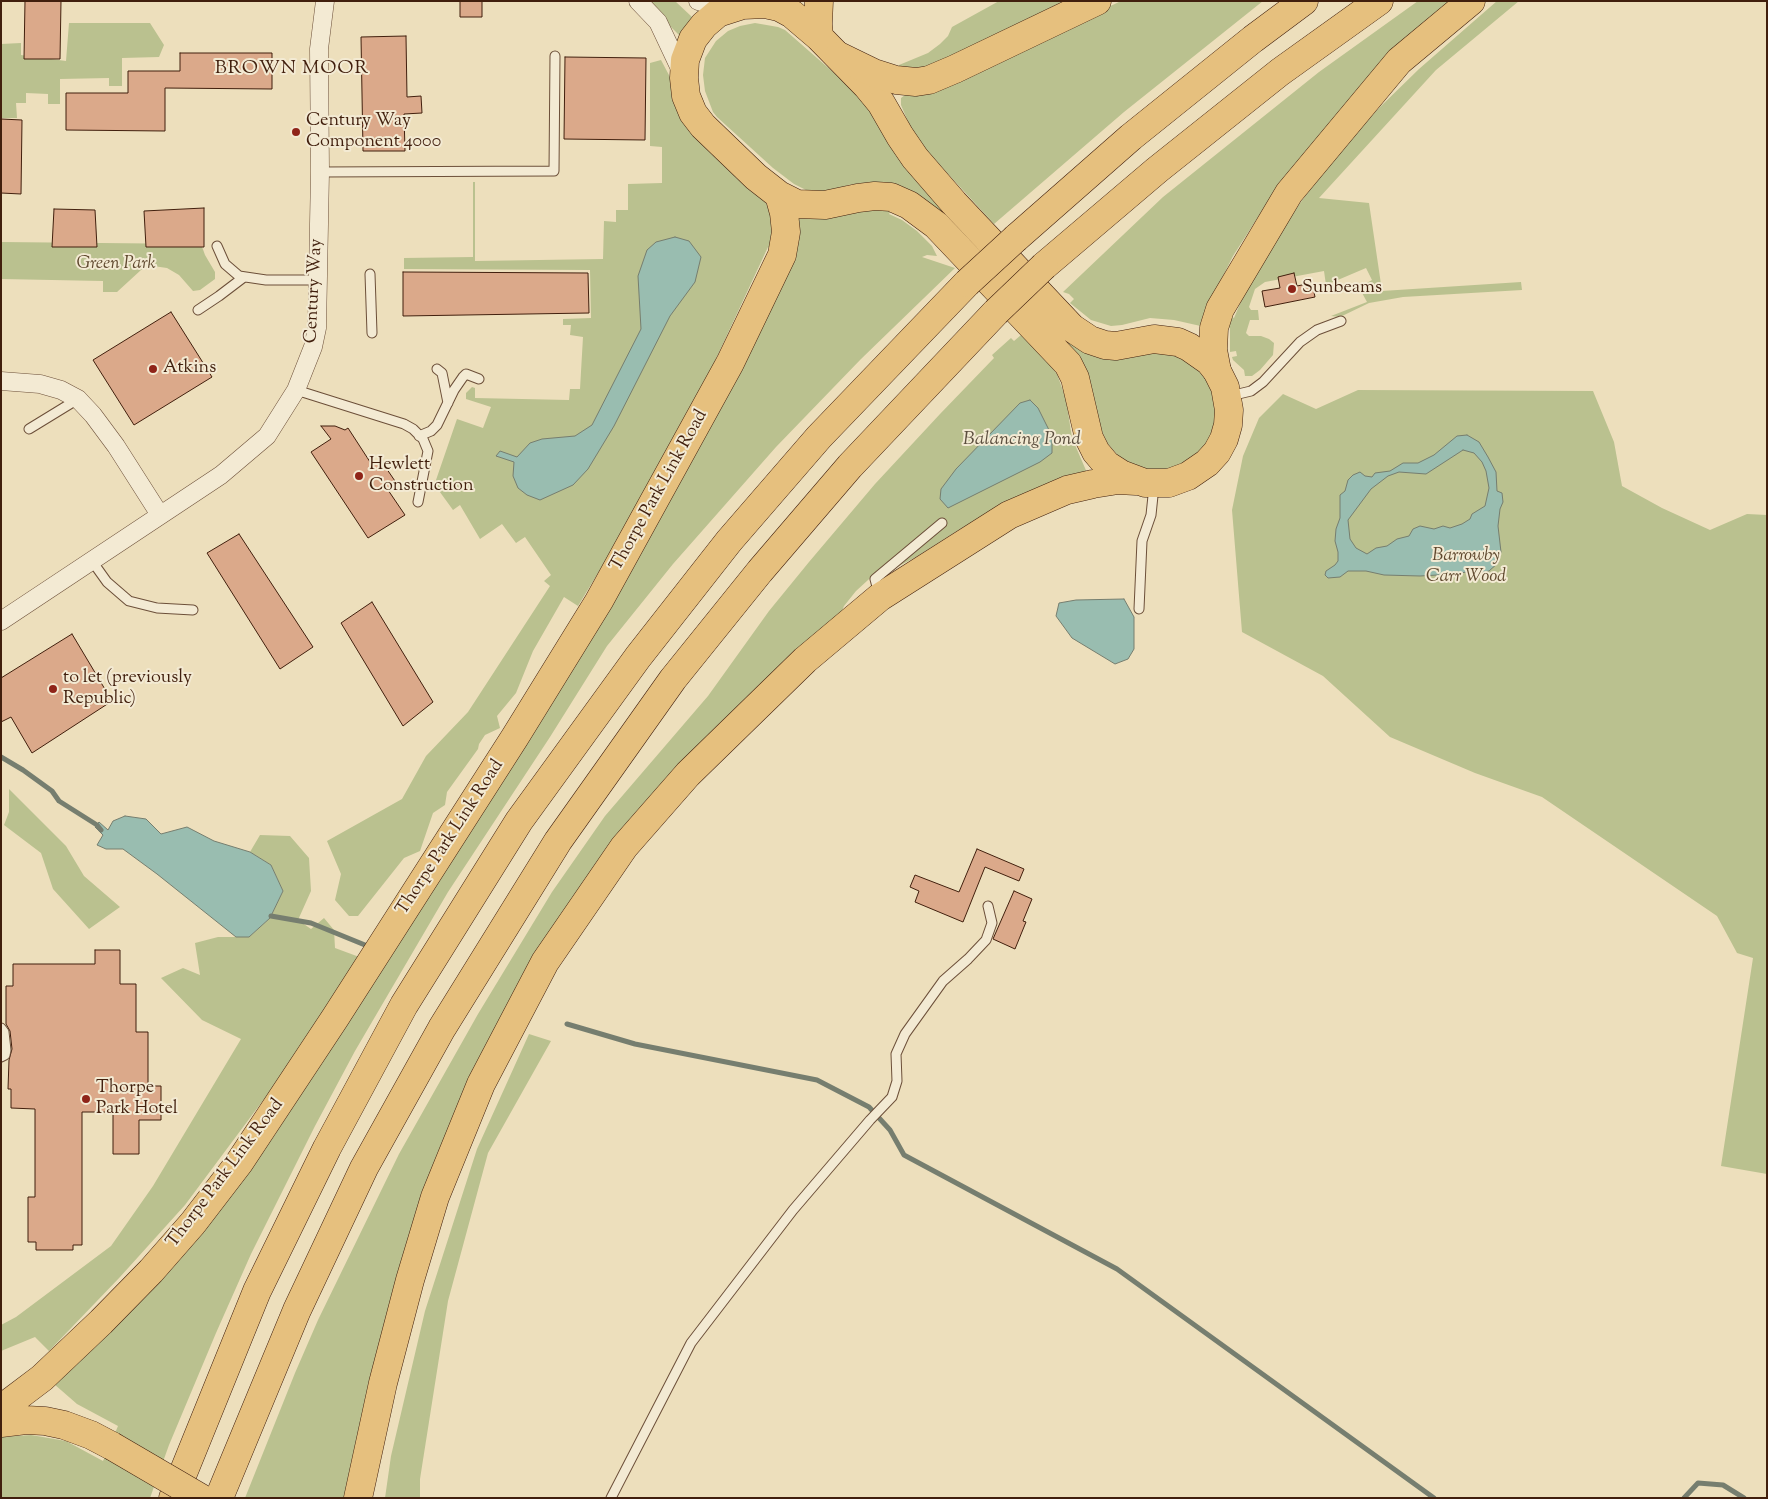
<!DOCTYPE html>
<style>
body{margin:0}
#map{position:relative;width:1768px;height:1499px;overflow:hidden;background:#eddfbc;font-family:"Sorts Mill Goudy",serif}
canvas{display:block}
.frame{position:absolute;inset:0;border:2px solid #411f0d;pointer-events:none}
</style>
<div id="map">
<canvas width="1768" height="1499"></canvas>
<div class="frame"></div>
</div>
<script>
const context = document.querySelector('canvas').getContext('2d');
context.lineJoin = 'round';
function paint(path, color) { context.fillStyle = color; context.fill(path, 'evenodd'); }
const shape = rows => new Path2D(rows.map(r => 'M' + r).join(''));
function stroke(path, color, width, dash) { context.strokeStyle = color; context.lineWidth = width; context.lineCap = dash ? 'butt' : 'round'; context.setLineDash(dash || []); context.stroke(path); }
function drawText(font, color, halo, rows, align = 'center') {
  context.font = font + ' "Sorts Mill Goudy",serif'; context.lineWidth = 4; context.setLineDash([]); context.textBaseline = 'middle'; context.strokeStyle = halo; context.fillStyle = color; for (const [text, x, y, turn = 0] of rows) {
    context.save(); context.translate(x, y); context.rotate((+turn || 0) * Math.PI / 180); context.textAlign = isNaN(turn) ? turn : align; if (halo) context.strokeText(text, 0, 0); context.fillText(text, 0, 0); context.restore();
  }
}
paint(shape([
 [645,1,675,1,692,17,680,36],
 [999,1,1067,1,978,44,916,71,899,71,899,65,928,53,940,44,948,36,952,27],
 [1121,1,1263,1,1124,112,994,224,915,138,901,105,901,98,905,95,960,78],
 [1418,1,1461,1,1317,139,1265,206,1233,256,1212,298,1205,327,1174,320,1150,318,1122,325,1111,326,1091,320,1070,303,1074,299,1069,294,1063,292,1163,197,1319,72],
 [1497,1,1519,1,1436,70,1319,198,1369,203,1382,291,1521,282,1522,290,1403,297,1369,303,1340,317,1331,316,1367,302,1361,291,1363,285,1372,280,1366,268,1326,285,1324,271,1265,282,1255,289,1249,307,1251,310,1258,310,1259,320,1250,320,1246,333,1249,336,1261,336,1269,339,1274,343,1273,355,1260,370,1252,376,1245,376,1244,370,1233,360,1232,357,1237,356,1236,351,1230,352,1230,328,1226,325,1228,316,1234,318,1245,292,1262,259,1303,199,1339,152,1379,108,1419,69],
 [69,23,150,23,164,45,159,57,122,58,122,86,109,86,109,78,60,79,60,104,48,104,48,94,26,93,26,103,16,103,17,118,1,118,1,44,21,43,21,55,66,61],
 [755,23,778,27,785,30,857,93,1074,338,1131,352,1175,353,1208,377,1217,396,1218,417,1212,438,1200,454,1182,466,1162,471,1141,469,1122,460,1108,444,1099,425,1091,396,888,187,863,183,848,185,831,192,814,194,794,184,773,168,717,117,713,112,705,91,703,75,705,58,716,41,728,31,740,26],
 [661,60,670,77,757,190,769,208,775,231,771,249,768,247,707,378,624,530,578,606,564,597,533,651,516,693,497,716,500,728,485,735,479,744,478,749,447,792,445,805,433,813,420,851,404,858,358,916,349,916,335,900,341,874,327,841,402,799,426,756,468,712,550,586,544,581,551,575,525,537,516,543,502,524,480,539,460,505,453,510,437,488,436,480,457,419,483,428,491,407,466,399,466,393,472,387,475,388,475,398,569,400,570,389,580,389,583,337,570,335,571,325,563,325,563,319,591,318,590,270,404,269,404,258,473,257,473,182,475,182,475,261,603,259,604,221,616,222,616,210,628,210,628,184,662,183,662,147,650,146,650,63],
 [857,208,892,209,889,214,902,220,917,231,932,246,937,256,927,255,922,257,955,268,861,359,776,447,673,564,607,646,550,737,448,892,355,1051,315,1126,251,1254,216,1333,169,1445,150,1498,1,1498,1,1437,31,1435,66,1441,103,1461,118,1426,77,1404,54,1384,221,1206,274,1136,359,1005,476,817,794,214],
 [1,242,201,244,205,255,215,272,215,279,200,290,193,291,179,275,167,268,153,266,141,270,117,292,103,292,103,281,1,279],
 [1021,335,1045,358,1057,374,1066,399,1072,438,1088,475,960,529,916,557,895,568,930,535,925,531,879,570,856,591,844,606,842,611,536,959,363,1433,354,1451,349,1476,347,1498,245,1498,295,1373,318,1320,399,1154,478,1014,552,892,605,816,708,696,769,611,809,562,875,484,940,414,994,358,992,355,1011,338,1014,341],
 [1358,390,1593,391,1614,442,1622,486,1662,508,1710,530,1747,514,1767,515,1767,1174,1721,1166,1753,958,1737,953,1717,916,1542,797,1475,773,1390,737,1323,676,1242,632,1232,510,1243,456,1259,418,1283,394,1316,409],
 [9,789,66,846,84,876,120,907,89,929,53,889,41,853,4,825,9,812],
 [260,835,290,836,309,858,311,891,298,920,311,929,324,918,334,930,335,948,362,958,267,1095,185,1205,120,1277,49,1351,35,1337,1,1351,1,1325,16,1317,111,1246,153,1186,241,1039,202,1020,161,978,183,968,200,975,195,943,218,937,249,937,270,918,283,891,271,865,250,852],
 [529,1034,551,1041,488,1153,448,1301,420,1479,420,1498,385,1498,391,1456,425,1311,477,1149]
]), '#bac18f');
const water = shape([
 [675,237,689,241,701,257,695,282,670,316,614,426,588,469,573,485,540,500,527,495,518,488,513,476,514,462,496,456,500,451,517,457,530,443,542,439,575,436,592,425,641,329,638,276,647,250,656,242,675,237],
 [1030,400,1038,408,1052,436,1052,453,1040,462,948,508,940,499,941,489,956,469,1020,403,1030,400],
 [1467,435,1479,442,1488,457,1496,472,1497,491,1502,493,1503,502,1500,509,1498,526,1501,552,1498,563,1489,571,1480,573,1472,571,1455,574,1420,576,1384,575,1366,571,1348,571,1340,577,1328,578,1325,575,1326,571,1335,565,1338,561,1338,552,1335,541,1336,529,1340,518,1340,495,1345,491,1348,480,1353,475,1360,472,1365,476,1372,477,1375,473,1390,471,1403,463,1418,463,1434,455,1457,436,1467,435],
 [1463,450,1474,453,1482,462,1486,471,1489,488,1485,506,1472,514,1470,519,1462,524,1450,528,1443,526,1434,529,1420,526,1413,529,1409,536,1397,539,1387,546,1376,548,1367,554,1356,548,1350,539,1348,520,1371,489,1388,476,1399,472,1426,474,1463,450],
 [1124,599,1134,617,1134,649,1128,659,1115,664,1072,638,1056,616,1059,603,1076,600,1124,599],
 [125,816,146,819,161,834,187,827,214,841,250,852,271,865,283,891,270,918,249,937,236,937,157,874,123,849,106,849,97,845,103,835,95,827,99,822,108,830,113,821,125,816]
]);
paint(water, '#99bdb0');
stroke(water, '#767e6f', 1);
stroke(shape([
 [1,757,23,770,52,791,59,801,97,825,101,830],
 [271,916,311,923,365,945],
 [567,1024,635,1044,817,1080,869,1107,890,1130,904,1155,1117,1269,1434,1498],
 [1684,1498,1698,1483,1723,1485,1744,1498]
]), '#767e6f', 5);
const building = shape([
 [25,1,61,1,60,59,24,59,25,1],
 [460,1,482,1,482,17,460,17,460,1],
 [406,36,407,97,421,96,422,113,404,114,405,151,363,151,361,37,406,36],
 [180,53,272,53,272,89,165,88,165,131,66,130,66,93,128,93,128,71,180,71,180,53],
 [565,57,646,58,645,140,564,139,565,57],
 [1,119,22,120,21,194,1,193,1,119],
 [204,208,204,247,146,247,144,211,204,208],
 [54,209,95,210,97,247,52,247,54,209],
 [403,272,588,273,589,313,403,316,403,272],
 [1294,273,1297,286,1312,283,1315,297,1265,307,1262,291,1280,288,1278,277,1294,273],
 [171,312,212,377,134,425,93,360,171,312],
 [321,426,335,426,345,430,348,428,372,465,380,459,397,484,388,490,405,515,368,538,311,452,331,439,321,426],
 [239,534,313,647,280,669,207,553,239,534],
 [372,602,433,702,403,726,341,623,372,602],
 [72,634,112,701,32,753,11,717,1,722,1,678,72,634],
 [977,849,1024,869,1019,881,985,867,963,922,915,902,919,891,910,887,915,875,959,892,977,849],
 [1014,891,1032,899,1023,921,1026,922,1015,949,993,939,1014,891],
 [95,950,120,950,120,984,136,984,136,1032,148,1032,148,1086,161,1086,161,1120,139,1120,139,1154,113,1154,113,1112,82,1112,82,1245,73,1245,73,1250,36,1250,36,1242,28,1242,28,1197,35,1197,35,1109,11,1108,11,1089,8,1089,9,1060,12,1049,10,1031,6,1024,6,986,13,986,13,964,95,964,95,950]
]);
paint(building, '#dba98a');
stroke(building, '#411f0d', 1);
const service = shape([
 [320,172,554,171,555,56],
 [217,246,225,264,239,276,266,280,317,280],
 [370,274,372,333],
 [198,310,219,296,244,277],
 [437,369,442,373,448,403],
 [296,390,404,424,413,429,423,439,428,451,418,502],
 [1230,396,1251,391,1263,382,1300,342,1317,330,1341,321],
 [29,429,78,399],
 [419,436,431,431,437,425,454,390,463,377,466,374,479,379],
 [92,561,107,582,129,601,157,608,193,610],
 [879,594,875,579,942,523],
 [1139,609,1142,541,1151,515,1154,486],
 [1,1028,4,1032,6,1050,5,1055,1,1057],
 [611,1498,691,1343,793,1210,870,1120,892,1097,897,1081,896,1054,905,1034,943,981,968,959,986,940,992,923,988,906]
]);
const minor = shape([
 [638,1,658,22,683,75],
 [698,1,717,7,729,7],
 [1,381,40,384,61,390,78,399,93,415,116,446,160,515],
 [1,621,221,475,267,436,296,390,313,347,317,328,320,172,319,49,325,1]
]);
const trunk = shape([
 [819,1,818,24,819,37],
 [765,4,779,7,792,14,819,37,867,86,881,103,900,136,915,158,954,203,1072,328,1090,340,1105,345,1116,346,1154,339,1178,342,1189,347,1209,361,1217,371,1225,387,1229,410,1228,425,1224,439,1217,452,1207,463,1188,476,1169,483,1145,483,1121,474,1107,465,1096,452,1089,438,1075,378,1068,364,936,225,909,205,891,197,875,196,858,198,825,205,797,204,779,195,756,177,703,126,693,113,686,96,684,78,685,60,693,39,704,25,718,13,743,5,765,4],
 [1,1409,42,1378,101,1322,151,1271,193,1223,239,1163,335,1018,515,737,599,601,730,363,782,255,786,232,784,213,779,195],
 [1,1423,26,1420,45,1421,64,1425,91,1435,112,1446],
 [358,1498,383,1383,410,1280,435,1197,481,1084,545,962,624,847,688,774,805,660,880,597,1009,515,1067,490,1093,484,1118,480,1136,481]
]);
const motorway = shape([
 [839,56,874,73,896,80,916,82,929,80,955,69,1097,1],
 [1016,238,1131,137,1253,39,1304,1],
 [1044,266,1157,170,1280,72,1379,1],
 [1217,371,1213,350,1214,328,1220,309,1289,193,1399,61,1471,1],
 [173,1498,257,1291,327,1148,404,1005,519,821,638,657,729,541,819,437,967,283],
 [219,1498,297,1310,364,1168,442,1028,558,841,673,679,760,571,850,466,996,312]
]);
stroke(service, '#6c4f39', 11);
stroke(minor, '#6c4f39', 19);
stroke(trunk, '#411f0d', 29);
stroke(motorway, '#411f0d', 29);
stroke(service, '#f3ead3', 9);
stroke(minor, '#f3ead3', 18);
stroke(trunk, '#e6c07e', 28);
stroke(motorway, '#e6c07e', 28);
const trunkBridge = shape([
 [112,1446,201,1498]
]);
const motorwayBridge = shape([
 [967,283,1016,238],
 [996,312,1044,266]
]);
stroke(trunkBridge, '#411f0d', 29, []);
stroke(motorwayBridge, '#411f0d', 29, []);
stroke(trunkBridge, '#e6c07e', 28);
stroke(motorwayBridge, '#e6c07e', 28);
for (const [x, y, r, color] of [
 [296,132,5,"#8f2418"],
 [1292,289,5,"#8f2418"],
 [153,369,5,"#8f2418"],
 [359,476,5,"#8f2418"],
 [53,689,5,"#8f2418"],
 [86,1099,5,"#8f2418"]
]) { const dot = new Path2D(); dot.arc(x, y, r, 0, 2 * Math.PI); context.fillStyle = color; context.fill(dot); stroke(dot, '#f3ead3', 2); }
drawText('18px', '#411f0d', '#f3ead3', [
 ["Century Way",306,122],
 ["Component 4000",306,143],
 ["Sunbeams",1302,289],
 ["Atkins",163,369],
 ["Hewlett",369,466],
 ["Construction",369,487],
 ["to let (previously",63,679],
 ["Republic)",63,700],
 ["Thorpe",96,1089],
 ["Park Hotel",96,1110]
], 'left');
drawText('italic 18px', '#5f482e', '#f3ead3', [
 ["Green Park",116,265],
 ["Barrowby",1466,557],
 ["Carr Wood",1466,578]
]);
drawText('18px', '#411f0d', '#f3ead3', [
 ["Century Way",315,291,-87],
 ["Thorpe Park Link Road",660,491,-61],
 ["Thorpe Park Link Road",451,838,-57],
 ["Thorpe Park Link Road",226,1174,-53]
]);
context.letterSpacing = '1px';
drawText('19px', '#411f0d', '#f3ead3', [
 ["BROWN MOOR",292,70]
]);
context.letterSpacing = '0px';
drawText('italic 19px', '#5b4e3e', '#f3ead3', [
 ["Balancing Pond",1022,441]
]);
</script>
